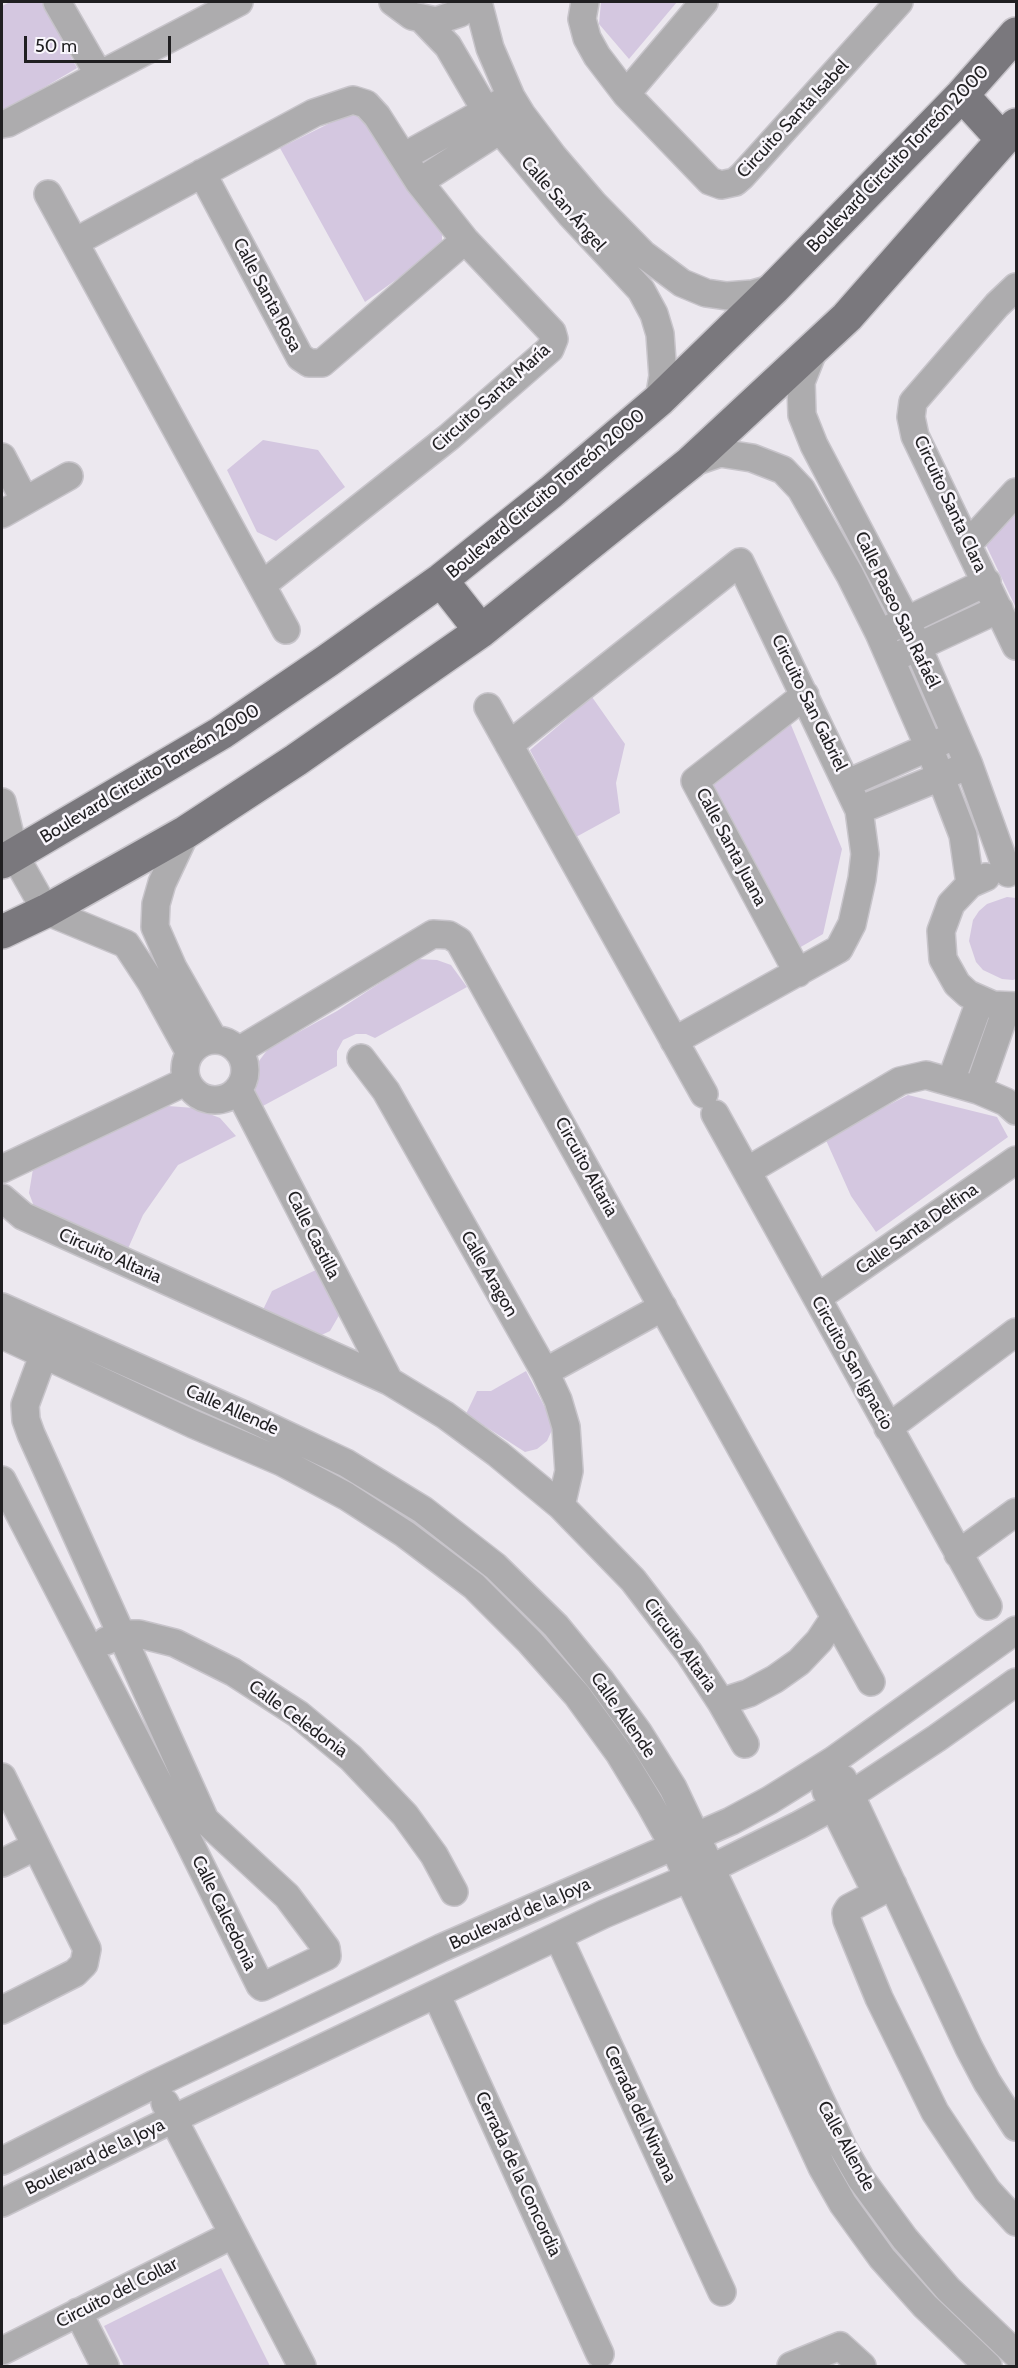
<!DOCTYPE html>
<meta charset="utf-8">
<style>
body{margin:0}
#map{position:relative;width:1018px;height:2368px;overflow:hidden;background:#ece8ef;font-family:Cabin,sans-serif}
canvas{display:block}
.frame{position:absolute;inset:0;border:3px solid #201f21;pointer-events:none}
.scale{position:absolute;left:24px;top:36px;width:147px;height:27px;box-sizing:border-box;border:3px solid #201f21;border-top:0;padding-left:8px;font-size:18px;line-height:21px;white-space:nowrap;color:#201f21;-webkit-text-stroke:4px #f9f6fc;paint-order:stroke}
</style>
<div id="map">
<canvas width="1018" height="2368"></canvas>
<div class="frame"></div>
<div class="scale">50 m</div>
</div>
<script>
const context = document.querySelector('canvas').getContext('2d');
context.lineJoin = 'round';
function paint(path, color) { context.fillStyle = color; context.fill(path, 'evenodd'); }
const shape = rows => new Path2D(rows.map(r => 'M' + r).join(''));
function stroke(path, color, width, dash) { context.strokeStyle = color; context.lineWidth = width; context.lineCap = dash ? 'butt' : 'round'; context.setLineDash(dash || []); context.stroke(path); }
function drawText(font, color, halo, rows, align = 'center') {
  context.font = font + ' Cabin,sans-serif'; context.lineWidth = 5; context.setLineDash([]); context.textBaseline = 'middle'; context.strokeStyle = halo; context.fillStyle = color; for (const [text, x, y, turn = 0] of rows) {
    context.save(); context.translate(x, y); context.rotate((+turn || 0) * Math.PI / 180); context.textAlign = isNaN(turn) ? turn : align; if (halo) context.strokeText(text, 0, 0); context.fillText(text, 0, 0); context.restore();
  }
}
paint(shape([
 [10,2,42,2,77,68,6,110,2,110,2,6],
 [601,2,677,2,629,59,599,24],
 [350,113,361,114,442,230,442,243,432,254,365,302,280,148],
 [263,440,318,450,345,487,276,541,257,532,227,470],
 [1016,509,1016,608,985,543],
 [592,697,625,744,616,783,620,813,576,837,530,750],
 [789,720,842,849,823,934,799,948,710,782],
 [1007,897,1016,898,1016,979,1013,980,1002,979,983,970,976,962,969,941,973,920,979,911,987,904],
 [417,959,437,960,451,965,467,987,375,1038,366,1034,356,1034,343,1040,337,1051,337,1066,261,1107,255,1097,254,1076,256,1065,268,1049,337,1011],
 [908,1095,997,1117,1008,1137,876,1232,851,1196,825,1138],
 [168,1106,194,1108,220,1118,236,1136,178,1165,143,1215,126,1253,35,1209,29,1193,33,1169,147,1111],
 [320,1268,341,1312,330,1331,313,1339,260,1316,272,1291],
 [526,1371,550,1417,552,1430,547,1441,537,1449,525,1452,466,1414,477,1391,491,1391],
 [221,2268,270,2366,124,2366,104,2326]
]), '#d4c7e0');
const minor = shape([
 [57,2,99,75],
 [393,2,412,16,436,21,460,13,472,2],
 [478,2,490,48,511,97,522,115,553,156,594,204,643,254,682,283,706,293,727,296,753,294,774,288],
 [585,2,582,19,587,38,597,56,626,94,710,181,721,185,735,182,742,176,899,2],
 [423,20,448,46,486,111,500,130,570,214,641,290,654,314,660,334,663,376,659,400],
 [626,94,704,2],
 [2,124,8,123,239,2],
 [403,157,502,102],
 [202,173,300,357,309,363,322,363,465,240],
 [419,182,514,121],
 [48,194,286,630],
 [75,242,314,113,353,100,366,104,377,116,419,182,465,240,552,332,554,339,550,349,449,437,262,585],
 [1016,287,997,305,913,402,911,417,915,436,1016,646],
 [814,349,801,382,802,415,814,445,906,620,969,765,1008,873],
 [2,457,25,501],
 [691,463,720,453,752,458,783,470,801,489,850,575,879,633,929,747,963,835,970,884],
 [2,514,69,476],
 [969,543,1016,492],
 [891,628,987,582],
 [900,655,999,609],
 [488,707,704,1094],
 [509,745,740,562,859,810,865,854,862,879,852,924,839,949,674,1041],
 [848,783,945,740],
 [2,802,15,856,46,911,126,944,151,982,190,1053],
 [859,810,957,770],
 [186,832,162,883,156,904,155,927,173,968,214,1040],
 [986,877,970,884,951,904,941,931,943,959,957,984,968,994,993,1005,1016,1006],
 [798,973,695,781,805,695],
 '185 1070a30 30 0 1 1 60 0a30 30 0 1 1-60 0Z',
 [238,1051,433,934,449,935,459,941,871,1682],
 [361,1058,386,1091,545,1372,558,1400,566,1427,569,1471,561,1506],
 [951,1081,980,1001],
 [238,1089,389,1381],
 [978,1090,1007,1007],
 [715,1114,988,1606],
 [2,1169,187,1081],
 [747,1171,900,1081,926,1075,978,1090,1006,1102,1016,1111],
 [2,1198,23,1216,389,1381,445,1415,498,1454,561,1506,633,1580,689,1653,721,1702,745,1744],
 [817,1298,1016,1160],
 [2,1307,242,1414,346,1463,423,1510,495,1566,556,1626,601,1681,638,1732,673,1788,843,2148,861,2179,905,2239,948,2289,1016,2354],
 [2,1335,193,1424,282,1462,346,1496,405,1534,474,1586,530,1642,577,1695,619,1753,650,1804,674,1847,822,2167,843,2204,882,2258,925,2306,988,2366],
 [545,1372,663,1307],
 [888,1428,1016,1332],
 [2,1480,184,1832,260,1985,262,1987,327,1956,326,1948,287,1896,205,1820,31,1434,26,1420,25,1405,43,1356],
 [958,1554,1016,1512],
 [106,1641,120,1634,139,1634,175,1643,233,1672,298,1714,351,1758,405,1815,434,1855,454,1892],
 [721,1702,749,1693,775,1679,799,1662,819,1641,835,1617],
 [2,1777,87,1949,84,1964,75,1973,2,2010],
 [843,1779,969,2048,987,2082,1016,2127],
 [826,1791,872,1884],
 [2,1863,36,1846],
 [893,1885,849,1908,846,1913,847,1920,879,1998,935,2112,987,2190,1016,2222],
 [558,1936,722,2292],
 [436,1994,600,2354],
 [165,2103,302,2366],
 [2,2161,155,2084,441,1948,731,1821,770,1800,834,1760,1016,1630],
 [2,2203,173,2119,604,1914,712,1868,799,1825,834,1806,937,1738,1016,1682],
 [78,2312,105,2366],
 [2,2351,232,2235],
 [791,2366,840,2346,862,2366]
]);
const major = shape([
 [962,95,1003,140],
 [441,580,481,631],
 [2,862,221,733,327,661,441,580,551,492,659,400,774,288,962,95,1016,34],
 [2,932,46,911,186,832,296,760,481,631,690,463,847,317,1016,125]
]);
stroke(minor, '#c7c4ca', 30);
stroke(major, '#c7c4ca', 36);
stroke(minor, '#adacae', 27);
stroke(major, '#7a787d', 33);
drawText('18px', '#201f21', '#f9f6fc', [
 ["Circuito Santa Isabel",793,119,-47],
 ["Boulevard Circuito Torreón 2000",898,159,-46],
 ["Calle San Ángel",563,204,49],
 ["Calle Santa Rosa",267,295,62],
 ["Circuito Santa María",491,398,-42],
 ["Boulevard Circuito Torreón 2000",546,494,-40],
 ["Circuito Santa Clara",950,504,65],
 ["Calle Paseo San Rafaél",897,610,64],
 ["Circuito San Gabriel",809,703,64],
 ["Boulevard Circuito Torreón 2000",150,774,-31],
 ["Calle Santa Juana",731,847,62],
 ["Circuito Altaria",586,1167,61],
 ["Calle Santa Delfina",917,1229,-35],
 ["Calle Castilla",313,1235,63],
 ["Circuito Altaria",110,1256,24],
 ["Calle Aragon",489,1274,60],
 ["Circuito San Ignacio",852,1363,61],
 ["Calle Allende",232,1410,24],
 ["Circuito Altaria",680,1645,54],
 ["Calle Allende",623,1715,55],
 ["Calle Celedonia",298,1719,36],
 ["Calle Calcedonia",224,1913,64],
 ["Boulevard de la Joya",520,1914,-24],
 ["Cerrada del Nirvana",640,2114,65],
 ["Calle Allende",846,2146,61],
 ["Boulevard de la Joya",95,2157,-26],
 ["Cerrada de la Concordia",518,2174,65],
 ["Circuito del Collar",117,2293,-27]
]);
</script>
